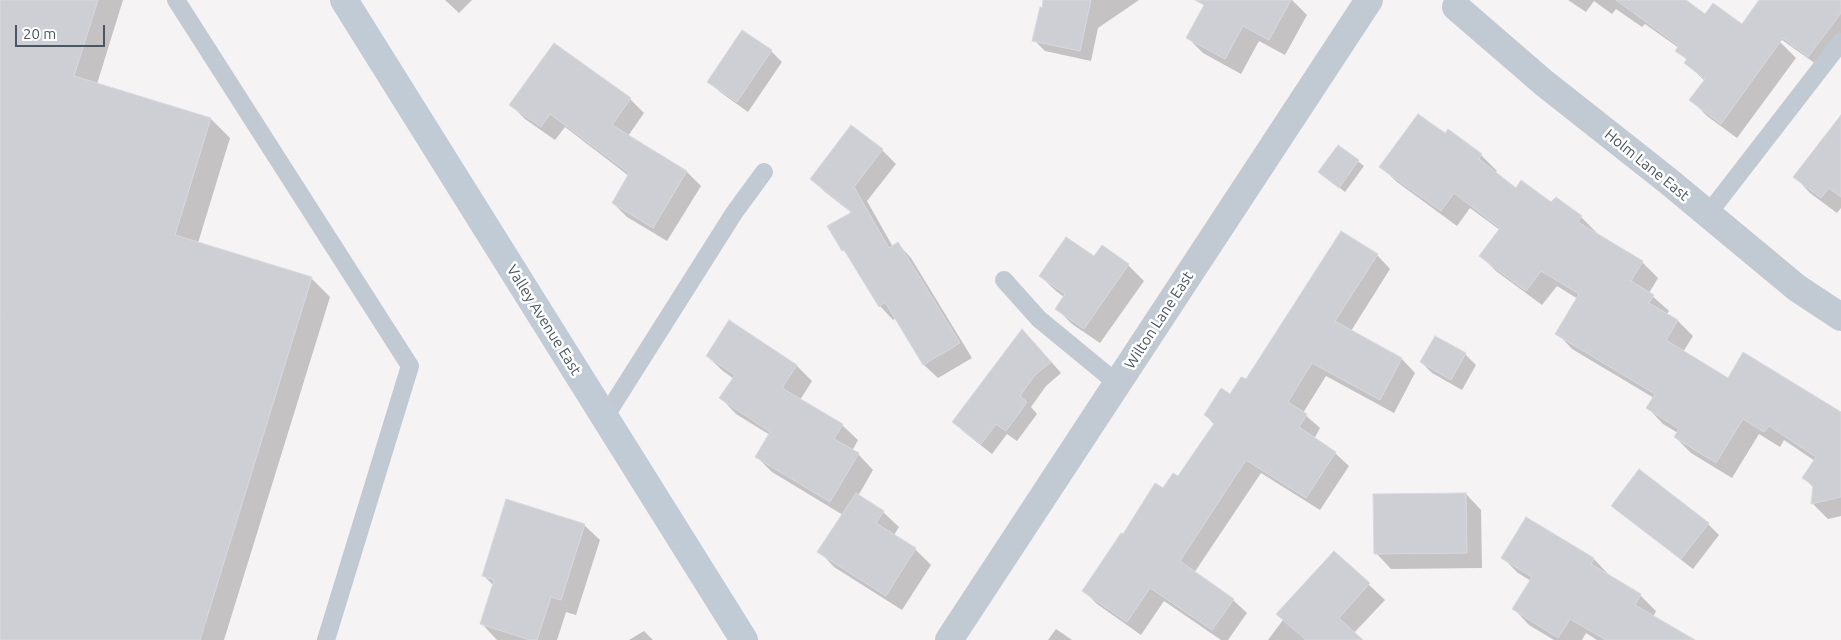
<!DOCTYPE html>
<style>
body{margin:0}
#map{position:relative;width:1841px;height:640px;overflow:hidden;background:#f5f3f3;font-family:Ubuntu,sans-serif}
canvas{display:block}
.scale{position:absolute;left:15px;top:25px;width:90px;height:22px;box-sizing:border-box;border:2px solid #4a5661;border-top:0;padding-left:6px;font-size:15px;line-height:18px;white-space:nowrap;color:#4a5661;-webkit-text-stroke:4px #fff;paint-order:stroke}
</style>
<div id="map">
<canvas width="1841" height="640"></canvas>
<div class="scale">20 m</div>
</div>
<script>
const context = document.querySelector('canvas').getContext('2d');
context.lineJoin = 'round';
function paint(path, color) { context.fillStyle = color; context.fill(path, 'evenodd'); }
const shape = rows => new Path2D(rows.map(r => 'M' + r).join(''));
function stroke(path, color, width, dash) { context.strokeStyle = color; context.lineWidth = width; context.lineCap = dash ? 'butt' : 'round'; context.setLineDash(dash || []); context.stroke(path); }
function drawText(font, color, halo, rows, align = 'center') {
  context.font = font + ' Ubuntu,sans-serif'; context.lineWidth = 5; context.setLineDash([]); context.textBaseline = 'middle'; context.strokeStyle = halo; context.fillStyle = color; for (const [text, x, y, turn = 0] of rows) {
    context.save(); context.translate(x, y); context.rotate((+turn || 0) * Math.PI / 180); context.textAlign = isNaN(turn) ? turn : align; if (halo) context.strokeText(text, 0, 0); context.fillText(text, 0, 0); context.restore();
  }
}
paint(shape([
 [0,0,123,0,97,84,211,119,230,138,198,243,311,278,330,297,224,640,0,640],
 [445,0,472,0,459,13],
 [1045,0,1139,0,1098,28,1091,61,1045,51,1034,40],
 [1209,0,1292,0,1307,15,1285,55,1259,41,1241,74,1203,53,1188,38],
 [1568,0,1682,0,1705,16,1742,26,1780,42,1796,58,1737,138,1707,116,1691,100,1705,81,1686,63,1688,61,1677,50,1679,48,1645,24,1642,27,1616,9,1612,14,1594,1,1586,12],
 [1786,0,1841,0,1841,39,1820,67,1778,37],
 [555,44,630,99,644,113,628,136,687,172,701,186,667,241,627,217,613,203,629,176,565,127,555,140,525,119,511,105],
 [771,51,782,62,748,112,720,92,709,81],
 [1841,120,1841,208,1837,213,1810,193,1795,177],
 [1448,131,1481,155,1497,171,1495,173,1516,189,1581,217,1597,233,1596,234,1642,262,1658,278,1649,293,1669,311,1667,314,1678,321,1693,336,1683,352,1728,380,1841,414,1841,516,1828,519,1812,503,1814,488,1804,478,1815,461,1784,440,1780,447,1759,434,1732,478,1691,453,1675,437,1678,433,1663,424,1648,408,1654,398,1572,349,1557,333,1578,299,1557,286,1542,305,1496,271,1481,256,1500,230,1470,208,1457,226,1397,182,1381,167,1445,135],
 [1339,147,1364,166,1345,192,1320,172],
 [882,150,896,164,867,201,893,247,898,244,911,258,972,358,938,378,924,365,896,318,893,320,880,306,851,258,843,250,852,213,825,192,811,179],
 [1103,247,1128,265,1144,281,1100,343,1072,324,1057,309,1064,297,1056,291,1040,276,1095,258],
 [1377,255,1390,269,1351,331,1402,359,1415,373,1394,413,1326,376,1303,413,1320,428,1314,439,1335,453,1349,466,1320,510,1261,473,1194,573,1233,600,1247,613,1228,640,1221,640,1164,601,1141,635,1097,604,1083,590,1123,535,1163,490,1179,477,1214,424,1205,415,1231,396],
 [1033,341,1061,373,1046,386,1031,407,1037,414,1017,441,1007,434,992,454,964,432,953,422],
 [1465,354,1476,365,1462,390,1432,373,1421,362],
 [707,356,797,366,812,381,800,400,842,425,858,440,852,451,858,454,873,470,858,496,883,512,899,527,894,535,915,549,931,565,902,610,834,567,819,551,843,515,772,472,757,457,770,435,736,414,721,398,734,379,723,371],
 [1639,471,1708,524,1719,535,1693,569,1624,516,1613,505],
 [1466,494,1481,510,1482,568,1391,569,1376,553],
 [1527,518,1594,559,1609,575,1640,595,1656,611,1653,617,1686,640,1597,640,1586,633,1582,640,1554,640,1529,625,1514,609,1531,581,1518,573,1502,557],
 [584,525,600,540,576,615,566,612,557,640,497,640,482,624,494,586,484,576],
 [1334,552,1385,600,1354,633,1362,640,1268,640],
 [1056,629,1072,640,1048,640],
 [644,631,653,640,629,640]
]), '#0003');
const building = shape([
 [0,0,98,0,74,76,211,118,175,235,312,277,200,640,0,640,0,0],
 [1043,0,1091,0,1080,51,1032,41,1040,7,1042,8,1043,0],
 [1195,0,1291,0,1269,40,1243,26,1225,59,1186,38,1204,5,1195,0],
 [1616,0,1686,0,1705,14,1713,3,1742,24,1759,0,1841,0,1841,13,1808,57,1783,38,1721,124,1689,100,1705,79,1684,63,1687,59,1675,51,1679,46,1616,0],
 [742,30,772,50,737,102,707,82,742,30],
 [554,43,631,98,612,125,687,171,653,228,612,203,629,173,550,114,541,127,509,105,554,43],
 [1418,114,1445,133,1448,129,1482,154,1479,159,1516,188,1521,180,1551,202,1556,197,1582,216,1578,222,1643,261,1631,281,1654,295,1649,303,1678,320,1666,340,1728,378,1743,352,1841,412,1841,497,1811,504,1813,485,1802,478,1816,457,1769,426,1764,432,1743,419,1716,463,1674,437,1679,429,1646,408,1655,394,1555,334,1579,294,1541,271,1526,291,1479,256,1500,228,1454,193,1441,211,1379,167,1418,114],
 [1841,115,1841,197,1829,188,1821,198,1793,177,1841,115],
 [851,125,883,149,854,187,889,248,898,242,960,343,923,365,885,302,879,307,844,250,842,251,827,226,852,212,810,179,851,125],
 [1338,145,1359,160,1339,188,1318,172,1338,145],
 [1341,231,1378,254,1335,321,1402,358,1380,400,1312,363,1288,402,1307,414,1299,427,1336,452,1306,498,1246,460,1180,561,1234,599,1212,630,1150,588,1127,622,1082,591,1121,533,1123,534,1155,483,1163,488,1173,473,1178,476,1215,422,1204,415,1221,388,1230,394,1241,377,1246,379,1341,231],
 [1066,237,1094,256,1102,245,1129,264,1084,329,1055,309,1065,294,1039,276,1066,237],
 [729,320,797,365,782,388,843,424,834,439,859,453,830,502,755,457,770,432,719,398,735,375,706,356,729,320],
 [1022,329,1051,362,1035,375,1020,396,1027,402,1006,431,996,424,981,444,952,422,1022,329],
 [1435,336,1466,353,1451,380,1420,362,1435,336],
 [1639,469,1709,523,1681,559,1611,506,1639,469],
 [856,493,884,511,876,523,916,548,886,596,817,552,856,493],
 [1466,493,1467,553,1374,554,1373,494,1466,493],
 [506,499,585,524,561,600,551,597,537,640,530,640,480,624,494,580,482,576,506,499],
 [1526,517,1594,558,1591,564,1641,594,1635,605,1695,640,1606,640,1570,619,1558,638,1512,609,1532,577,1501,558,1526,517],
 [1334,551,1370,583,1339,618,1363,640,1306,640,1276,614,1334,551]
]);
paint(building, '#cdcfd5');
stroke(building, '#d7d9de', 1);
stroke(shape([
 [176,0,410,366,326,640],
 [1708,214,1841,42],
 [1004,280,1039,319,1118,384],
 [605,417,734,213,764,172]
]), '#c1cad2', 18);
stroke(shape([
 [1456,7,1544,83,1667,180,1797,288,1841,317],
 [949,640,1369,0]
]), '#c1cad2', 28);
stroke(shape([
 [344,0,744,640]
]), '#c1cbd6', 28);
drawText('15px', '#4a5661', '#fff', [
 ["Holm Lane East",1647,165,39],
 ["Valley Avenue East",544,320,58],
 ["Wilton Lane East",1159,320,-57]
]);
</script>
